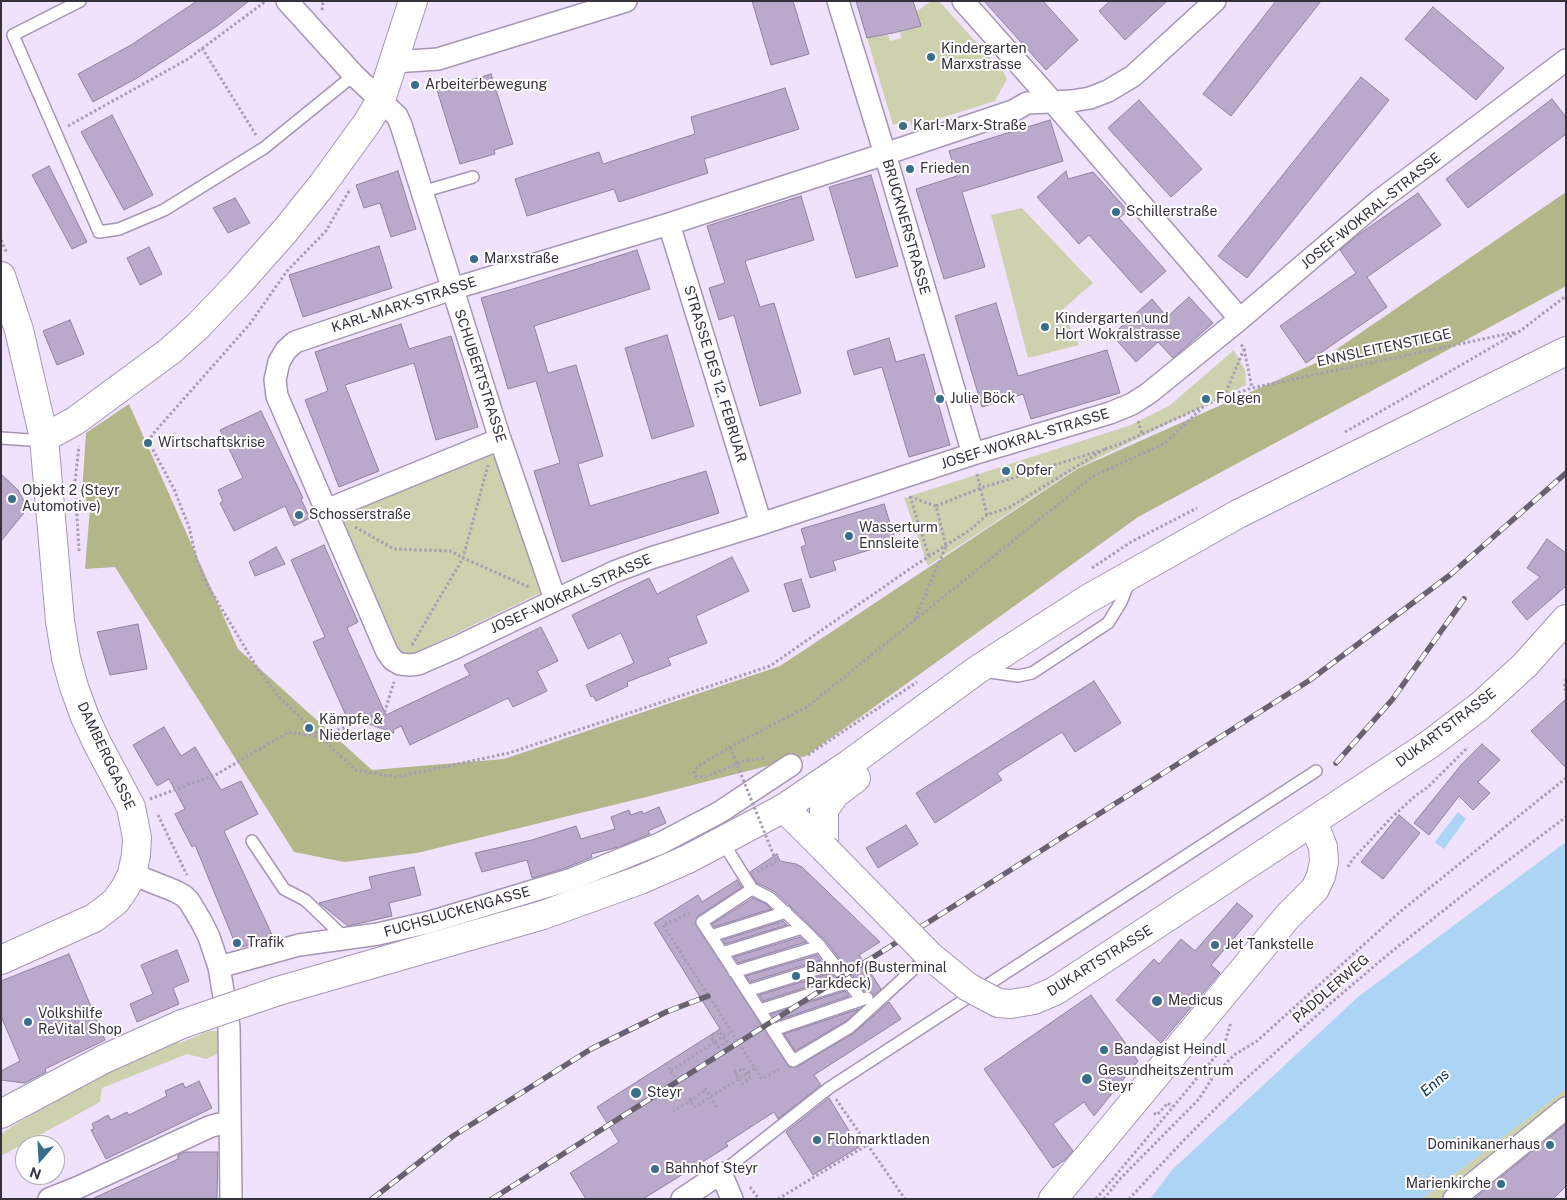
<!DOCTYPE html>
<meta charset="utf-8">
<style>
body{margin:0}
#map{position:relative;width:1567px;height:1200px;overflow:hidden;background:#f0e2fd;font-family:"Public Sans",sans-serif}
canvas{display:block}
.frame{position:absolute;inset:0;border:2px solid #37303d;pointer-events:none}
.north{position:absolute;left:15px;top:1135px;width:50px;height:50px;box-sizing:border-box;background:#fff;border:1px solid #afacb1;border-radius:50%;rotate:199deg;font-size:14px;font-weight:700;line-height:20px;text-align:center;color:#37303d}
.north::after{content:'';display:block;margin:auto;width:18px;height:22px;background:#386e8a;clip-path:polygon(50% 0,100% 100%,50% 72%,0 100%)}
</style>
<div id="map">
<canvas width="1567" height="1200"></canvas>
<div class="frame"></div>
<div class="north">N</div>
</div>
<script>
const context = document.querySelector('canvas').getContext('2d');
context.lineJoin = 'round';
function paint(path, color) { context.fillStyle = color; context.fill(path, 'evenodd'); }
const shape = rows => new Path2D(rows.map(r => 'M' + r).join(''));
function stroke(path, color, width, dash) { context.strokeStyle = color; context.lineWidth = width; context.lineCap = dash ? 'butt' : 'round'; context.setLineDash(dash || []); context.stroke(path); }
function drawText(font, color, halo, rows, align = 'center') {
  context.font = font + ' "Public Sans",sans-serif'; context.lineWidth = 4; context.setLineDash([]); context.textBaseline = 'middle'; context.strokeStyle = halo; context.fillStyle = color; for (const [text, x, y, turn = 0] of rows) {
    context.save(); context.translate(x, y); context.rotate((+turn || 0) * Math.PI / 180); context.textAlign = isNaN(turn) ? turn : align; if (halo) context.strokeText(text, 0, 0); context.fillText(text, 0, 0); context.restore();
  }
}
paint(shape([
 [931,1,939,1,1004,73,1007,79,995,101,912,127,910,121,893,125,867,38,888,35,890,41,901,38,900,32,921,26,916,12],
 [1022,208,1093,283,1062,310,1079,345,1028,358,991,215],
 [1234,350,1245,370,1246,385,1076,469,928,566,904,498,1131,425,1169,406],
 [495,452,542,592,403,659,340,516],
 [209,1031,221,1031,222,1052,206,1059,187,1054,102,1088,100,1102,1,1156,1,1134,21,1121,111,1070,178,1041,180,1043],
 [1566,1089,1566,1102,1439,1199,1422,1199]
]), '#cdd1ae');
paint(shape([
 [1566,192,1566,286,1138,517,806,756,646,797,417,853,344,862,294,852,115,567,85,569,90,508,82,493,86,433,129,404,238,649,372,770,504,759,780,666,1077,469,1318,362]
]), '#b2b689');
paint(shape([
 [1458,812,1466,819,1444,849,1435,842],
 [1566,842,1566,1089,1422,1199,1150,1199,1172,1170,1359,996]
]), '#acd4f4');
const building = shape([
 [197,1,249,1,217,26,179,51,137,78,93,102,78,74,131,45,197,1],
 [752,1,793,1,809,54,771,65,752,1],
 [856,1,913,1,921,26,893,33,867,38,856,1],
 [984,1,1043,1,1078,40,1046,70,984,1],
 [1110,1,1167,1,1125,40,1099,11,1110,1],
 [1276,1,1321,1,1231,116,1203,94,1276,1],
 [1433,7,1504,68,1476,100,1405,39,1433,7],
 [491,74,513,144,494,150,495,154,460,164,437,90,491,74],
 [1361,77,1389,100,1247,278,1218,256,1361,77],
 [785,88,799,129,704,159,708,173,619,202,614,189,527,216,515,179,599,152,603,164,695,134,691,117,785,88],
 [1552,99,1566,117,1566,134,1468,208,1446,179,1552,99],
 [1139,100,1202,169,1171,197,1108,128,1139,100],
 [112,115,153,195,124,210,81,132,112,115],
 [1050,120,1063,161,962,192,985,267,944,279,916,189,957,176,949,151,1050,120],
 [49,166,87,242,72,249,32,175,49,166],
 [398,171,416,229,391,237,380,203,364,208,356,185,398,171],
 [1066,171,1068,179,1093,172,1128,211,1119,218,1166,271,1141,293,1089,235,1079,244,1037,197,1066,171],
 [871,175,898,266,856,278,829,187,871,175],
 [1418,193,1441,225,1367,277,1387,307,1306,363,1280,326,1356,273,1340,250,1358,235,1418,193],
 [801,196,814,240,745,261,760,307,774,303,801,393,760,406,734,315,719,320,709,288,725,283,707,226,801,196],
 [235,198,250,223,228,233,213,208,235,198],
 [379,246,392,288,303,317,289,275,379,246],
 [149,247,162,274,140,285,127,258,149,247],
 [637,250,650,289,534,326,548,373,576,365,603,456,578,464,590,506,706,471,719,513,562,562,534,471,560,463,536,381,508,389,481,298,523,286,637,250],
 [1189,297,1213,323,1173,358,1158,342,1136,362,1112,335,1152,299,1167,317,1189,297],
 [996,303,1018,376,1107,350,1120,393,1031,419,1023,394,982,407,955,316,996,303],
 [70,320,84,354,57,365,43,331,70,320],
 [401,324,409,349,451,336,478,427,436,440,414,363,345,385,379,471,339,487,305,400,328,391,315,352,401,324],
 [667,335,694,426,652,439,625,348,667,335],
 [889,338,896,362,924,354,950,445,909,457,882,367,854,375,847,351,889,338],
 [261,411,303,498,301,499,310,518,294,526,285,506,234,531,220,503,223,501,218,490,243,478,220,430,261,411],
 [1,474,18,490,28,508,1,541,1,474],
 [884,504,896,542,833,561,836,570,810,578,801,547,806,545,801,529,884,504],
 [1547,539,1566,553,1566,586,1527,620,1512,602,1540,577,1527,568,1547,539],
 [324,545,358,622,347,628,386,715,470,675,464,665,541,627,558,661,537,671,547,691,513,707,508,698,410,745,401,726,393,730,394,733,369,724,364,713,348,720,313,642,325,637,291,560,324,545],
 [276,547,285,564,255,576,249,562,276,547],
 [732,557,749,591,696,616,707,643,668,658,671,665,627,682,628,686,596,701,593,696,591,697,586,685,634,663,621,633,588,649,572,615,649,578,657,594,732,557],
 [801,579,810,607,793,612,784,584,801,579],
 [138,624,147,669,110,675,97,632,138,624],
 [1094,681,1121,723,1075,752,1062,732,997,773,1002,780,935,823,916,793,1094,681],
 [1566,699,1566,768,1531,731,1566,699],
 [164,727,181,756,195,747,221,790,241,781,258,814,224,831,274,939,237,948,195,845,192,847,175,814,185,809,169,779,157,786,133,745,164,727],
 [1482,744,1500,760,1478,782,1490,793,1473,810,1459,796,1429,835,1414,823,1461,765,1482,744],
 [659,807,666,823,648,831,650,834,619,847,591,854,592,857,568,867,536,877,532,878,527,860,482,872,475,853,532,840,576,826,581,839,615,829,611,817,629,810,631,815,642,811,643,814,659,807],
 [1399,815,1420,833,1383,879,1361,862,1399,815],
 [906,825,918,844,878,868,866,848,906,825],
 [777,854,780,861,796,864,802,867,880,942,859,955,881,989,874,995,869,991,864,991,826,941,791,907,774,891,757,883,750,872,777,854],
 [414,867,421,895,389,903,392,916,348,926,319,903,372,889,369,877,414,867],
 [737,880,742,887,698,916,695,923,789,1067,797,1067,854,1033,889,1002,901,1019,814,1075,821,1085,778,1119,774,1112,726,1143,728,1146,643,1199,586,1199,570,1173,619,1142,597,1107,720,1029,654,923,698,895,702,902,737,880],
 [753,898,766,904,771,909,714,927,712,924,753,898],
 [1237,903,1253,916,1211,965,1220,973,1161,1043,1116,1000,1154,959,1159,964,1181,939,1195,951,1237,903],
 [783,921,787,925,725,944,723,940,783,921],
 [800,937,806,942,738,963,734,957,800,937],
 [177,950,189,981,173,988,179,1004,137,1022,130,1004,153,994,141,965,177,950],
 [69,954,105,1040,45,1069,46,1072,25,1083,1,1080,1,1071,20,1061,1,1016,1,981,69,954],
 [817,955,821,960,750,982,746,976,817,955],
 [831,973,835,978,763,1001,759,995,831,973],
 [845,991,849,996,776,1021,771,1014,845,991],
 [1091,995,1138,1061,1094,1116,1084,1102,1053,1124,1073,1151,1065,1160,1053,1168,984,1069,1091,995],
 [859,1009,846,1021,795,1051,784,1034,859,1009],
 [199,1081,212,1108,106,1159,91,1130,94,1129,92,1124,108,1115,111,1120,127,1112,129,1115,167,1096,165,1091,183,1083,185,1088,199,1081],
 [829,1098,859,1147,813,1175,786,1132,829,1098],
 [1566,1124,1566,1186,1553,1199,1474,1199,1566,1124],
 [185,1152,218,1152,217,1199,92,1199,178,1159,178,1155,185,1152]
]);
paint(building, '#baa9ca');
stroke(building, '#9181a0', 1);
const lane = shape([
 [80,1,13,35,99,232,119,229,164,210,264,148,354,75],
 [422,192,473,177],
 [1,438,30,440,44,438],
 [983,671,1018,676,1032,673,1108,623,1121,602,1130,580],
 [252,841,284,889,305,900,346,939],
 [722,841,752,889,770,898,802,928,820,946,861,999],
 [752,889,702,922,793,1061,850,1027,929,955],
 [711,936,786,912],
 [722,953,802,928],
 [734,972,820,946],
 [747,991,834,964],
 [760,1010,848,982],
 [773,1030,867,998],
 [721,1173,829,1088,1316,771]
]);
const street = shape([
 [287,1,354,75,397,116,401,125,500,439,555,599],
 [838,1,885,154,973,454],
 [963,1,1052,101,1240,319],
 [1215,1,1133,76,1108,91,1090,98,1072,101,1027,103,1013,111,885,154,669,224,452,289,295,342,286,350,279,362,275,380,277,396,387,652,393,660,400,664,410,665,418,664,457,647,614,572,651,558,761,524,973,454,1110,413,1132,404,1149,393,1240,319,1380,200,1566,60],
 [394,62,438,59,626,1],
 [669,224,761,524],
 [326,510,500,439],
 [132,874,175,891,184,896,189,901,201,921,209,937,219,967,229,1027,231,1199],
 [219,967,299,945,378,934,430,922,572,879,661,843,720,812,791,765],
 [49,1199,79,1187,209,1127,219,1124,230,1124],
 [682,1199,721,1173,732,1199],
 [1454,1199,1566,1108]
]);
const secondary = shape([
 [1,276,19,330,44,438,60,621,66,658,74,687,85,717,97,743,131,807,137,838,136,855,132,874,125,888,116,901,106,909,94,918,1,960],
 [44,438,75,421,170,351,197,327,239,283,285,231,322,185,367,123,381,100,413,1],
 [784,808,824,848],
 [1271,849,1430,744,1480,706,1525,665,1566,619],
 [1053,1199,1288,916,1315,889,1321,876,1324,862,1323,847,1313,822]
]);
const primary = shape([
 [824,848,824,810,835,794,856,778],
 [278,991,543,915,640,880,688,859,784,808,849,764,977,670,1086,600,1238,514,1566,351],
 [1,1114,104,1059,182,1024]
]);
stroke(lane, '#a695b5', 14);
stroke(street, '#a695b5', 24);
stroke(secondary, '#a695b5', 30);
stroke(primary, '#a695b5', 30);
stroke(shape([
 [322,10,323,1],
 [202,48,256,135],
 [68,126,188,59,266,1],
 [349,191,326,231,287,271,249,325,152,435,150,440,152,448,174,489,189,527,197,561,208,586,259,671,277,695,355,770,396,777,509,753,770,666,914,566,970,530,987,515,1010,507,1105,449],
 [1,240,7,253],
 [1244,349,1252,388],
 [1224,397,1252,388,1516,332],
 [1138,421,1142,434],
 [1345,432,1520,331,1566,296],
 [1105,449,1120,444,1202,407],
 [977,474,987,515],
 [910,496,929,557],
 [910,497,936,506,946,546,915,619],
 [936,506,981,488,1099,451],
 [355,527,394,549,451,551,463,558,488,465],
 [79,551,75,482,79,446],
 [1092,568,1131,542,1197,508],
 [412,645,463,558,531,588],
 [1566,679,1564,688,1566,690],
 [808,755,917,682],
 [764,758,744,761,705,777,695,776,694,773,697,767,730,747,807,707,1092,477,1165,443,1205,405,1224,397,1244,349,1241,344],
 [150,799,217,774,289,732,321,737,385,711,394,682],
 [158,815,187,875],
 [1348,867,1352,860,1391,818,1415,796,1428,787,1468,747],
 [757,872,776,861],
 [690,913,663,925,762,1079,781,1068],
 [715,1042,731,1032],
 [665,1063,675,1077],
 [734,1070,739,1078,755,1068],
 [671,1071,715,1042,711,1037,720,1032,727,1042,718,1047,715,1042],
 [705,1088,717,1108],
 [689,1098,694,1107,739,1079,735,1074,743,1068,750,1078,742,1084,739,1079],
 [836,1099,905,1199],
 [673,1112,706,1090],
 [1154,1113,1157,1115,1168,1103,1172,1107],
 [750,1187,759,1199],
 [778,1199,867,1145],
 [1096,1199,1224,1046,1231,1022],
 [1104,1199,1118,1181,1199,1099,1213,1077,1234,1055,1257,1041,1401,911,1566,778],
 [1129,1199,1183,1141,1240,1084,1332,1002,1391,952,1477,884,1566,817]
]), '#a89db3', 3, [2.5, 2.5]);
stroke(lane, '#fff', 11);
stroke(street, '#fff', 21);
stroke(secondary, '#fff', 28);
stroke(primary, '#fff', 28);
const rail = shape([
 [1336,763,1392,700,1464,599],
 [372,1199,453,1136,591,1049,666,1012,708,996],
 [492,1199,1310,680,1450,575,1566,473]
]);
stroke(rail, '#696071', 5.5);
stroke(rail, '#fff', 4, [11]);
const secondaryBridge = shape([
 [824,848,929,955,968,987,998,1003,1011,1004,1034,1000,1055,991,1271,849]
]);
const primaryBridge = shape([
 [182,1024,278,991]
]);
stroke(secondaryBridge, '#a695b5', 30, []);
stroke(primaryBridge, '#a695b5', 30, []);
stroke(shape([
 [730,747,776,861]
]), '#a89db3', 3, [2.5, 2.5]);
stroke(secondaryBridge, '#fff', 28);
stroke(primaryBridge, '#fff', 28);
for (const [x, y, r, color] of [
 [931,57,5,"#386e8a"],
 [415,85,5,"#386e8a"],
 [903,126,5,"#386e8a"],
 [910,169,5,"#386e8a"],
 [1116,212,5,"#386e8a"],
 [474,259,5,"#386e8a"],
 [1045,327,5,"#386e8a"],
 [940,399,5,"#386e8a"],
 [1206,399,5,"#386e8a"],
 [148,443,5,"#386e8a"],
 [1006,471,5,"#386e8a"],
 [12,499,5,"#386e8a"],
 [299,515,5,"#386e8a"],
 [849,536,5,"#386e8a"],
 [309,728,5,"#386e8a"],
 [237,943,5,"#386e8a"],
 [1215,945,5,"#386e8a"],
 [796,976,5,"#386e8a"],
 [1157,1001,6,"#386e8a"],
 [28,1022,5,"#386e8a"],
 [1104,1050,5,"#386e8a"],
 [1087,1079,6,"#386e8a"],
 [636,1093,6,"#386e8a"],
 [817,1140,5,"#386e8a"],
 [1550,1145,5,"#386e8a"],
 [655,1169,5,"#386e8a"],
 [1501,1184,5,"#386e8a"]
]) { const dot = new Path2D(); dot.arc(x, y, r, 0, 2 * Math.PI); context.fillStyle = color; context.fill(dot); stroke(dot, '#fff', 2); }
drawText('14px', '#37303d', '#fff', [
 ["Kindergarten",941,49],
 ["Marxstrasse",941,65],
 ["Arbeiterbewegung",425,85],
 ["Karl-Marx-Straße",913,126],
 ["Frieden",920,169],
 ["Schillerstraße",1126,212],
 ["Marxstraße",484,259],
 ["Kindergarten und",1055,319],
 ["Hort Wokralstrasse",1055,335],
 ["Julie Böck",950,399],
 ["Folgen",1216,399],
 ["Wirtschaftskrise",158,443],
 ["Opfer",1016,471],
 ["Objekt 2 (Steyr",22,491],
 ["Automotive)",22,507],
 ["Schosserstraße",309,515],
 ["Wasserturm",859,528],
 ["Ennsleite",859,544],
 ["Kämpfe &",319,720],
 ["Niederlage",319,736],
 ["Trafik",247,943],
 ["Jet Tankstelle",1225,945],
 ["Bahnhof (Busterminal",806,968],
 ["Parkdeck)",806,984],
 ["Medicus",1168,1001],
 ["Volkshilfe",38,1014],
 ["ReVital Shop",38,1030],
 ["Bandagist Heindl",1114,1050],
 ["Gesundheitszentrum",1098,1071],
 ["Steyr",1098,1087],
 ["Steyr",647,1093],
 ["Flohmarktladen",827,1140],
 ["Dominikanerhaus",1540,1145,"right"],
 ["Bahnhof Steyr",665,1169],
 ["Marienkirche",1491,1184,"right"]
], 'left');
drawText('14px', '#37303d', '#fff', [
 ["JOSEF-WOKRAL-STRASSE",1371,211,-39],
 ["BRUCKNERSTRASSE",906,227,74],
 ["KARL-MARX-STRASSE",404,305,-18],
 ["ENNSLEITENSTIEGE",1384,348,-12],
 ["STRASSE DES 12. FEBRUAR",715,374,73],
 ["SCHUBERTSTRASSE",480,376,72],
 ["JOSEF-WOKRAL-STRASSE",1025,439,-17],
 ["JOSEF-WOKRAL-STRASSE",571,594,-24],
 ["DUKARTSTRASSE",1446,728,-37],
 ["DAMBERGGASSE",106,756,65],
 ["FUCHSLUCKENGASSE",457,912,-16],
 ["DUKARTSTRASSE",1100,961,-32],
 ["PADDLERWEG",1331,989,-41]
]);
drawText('italic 15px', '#023453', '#fff', [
 ["Enns",1435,1083,-41]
]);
</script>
